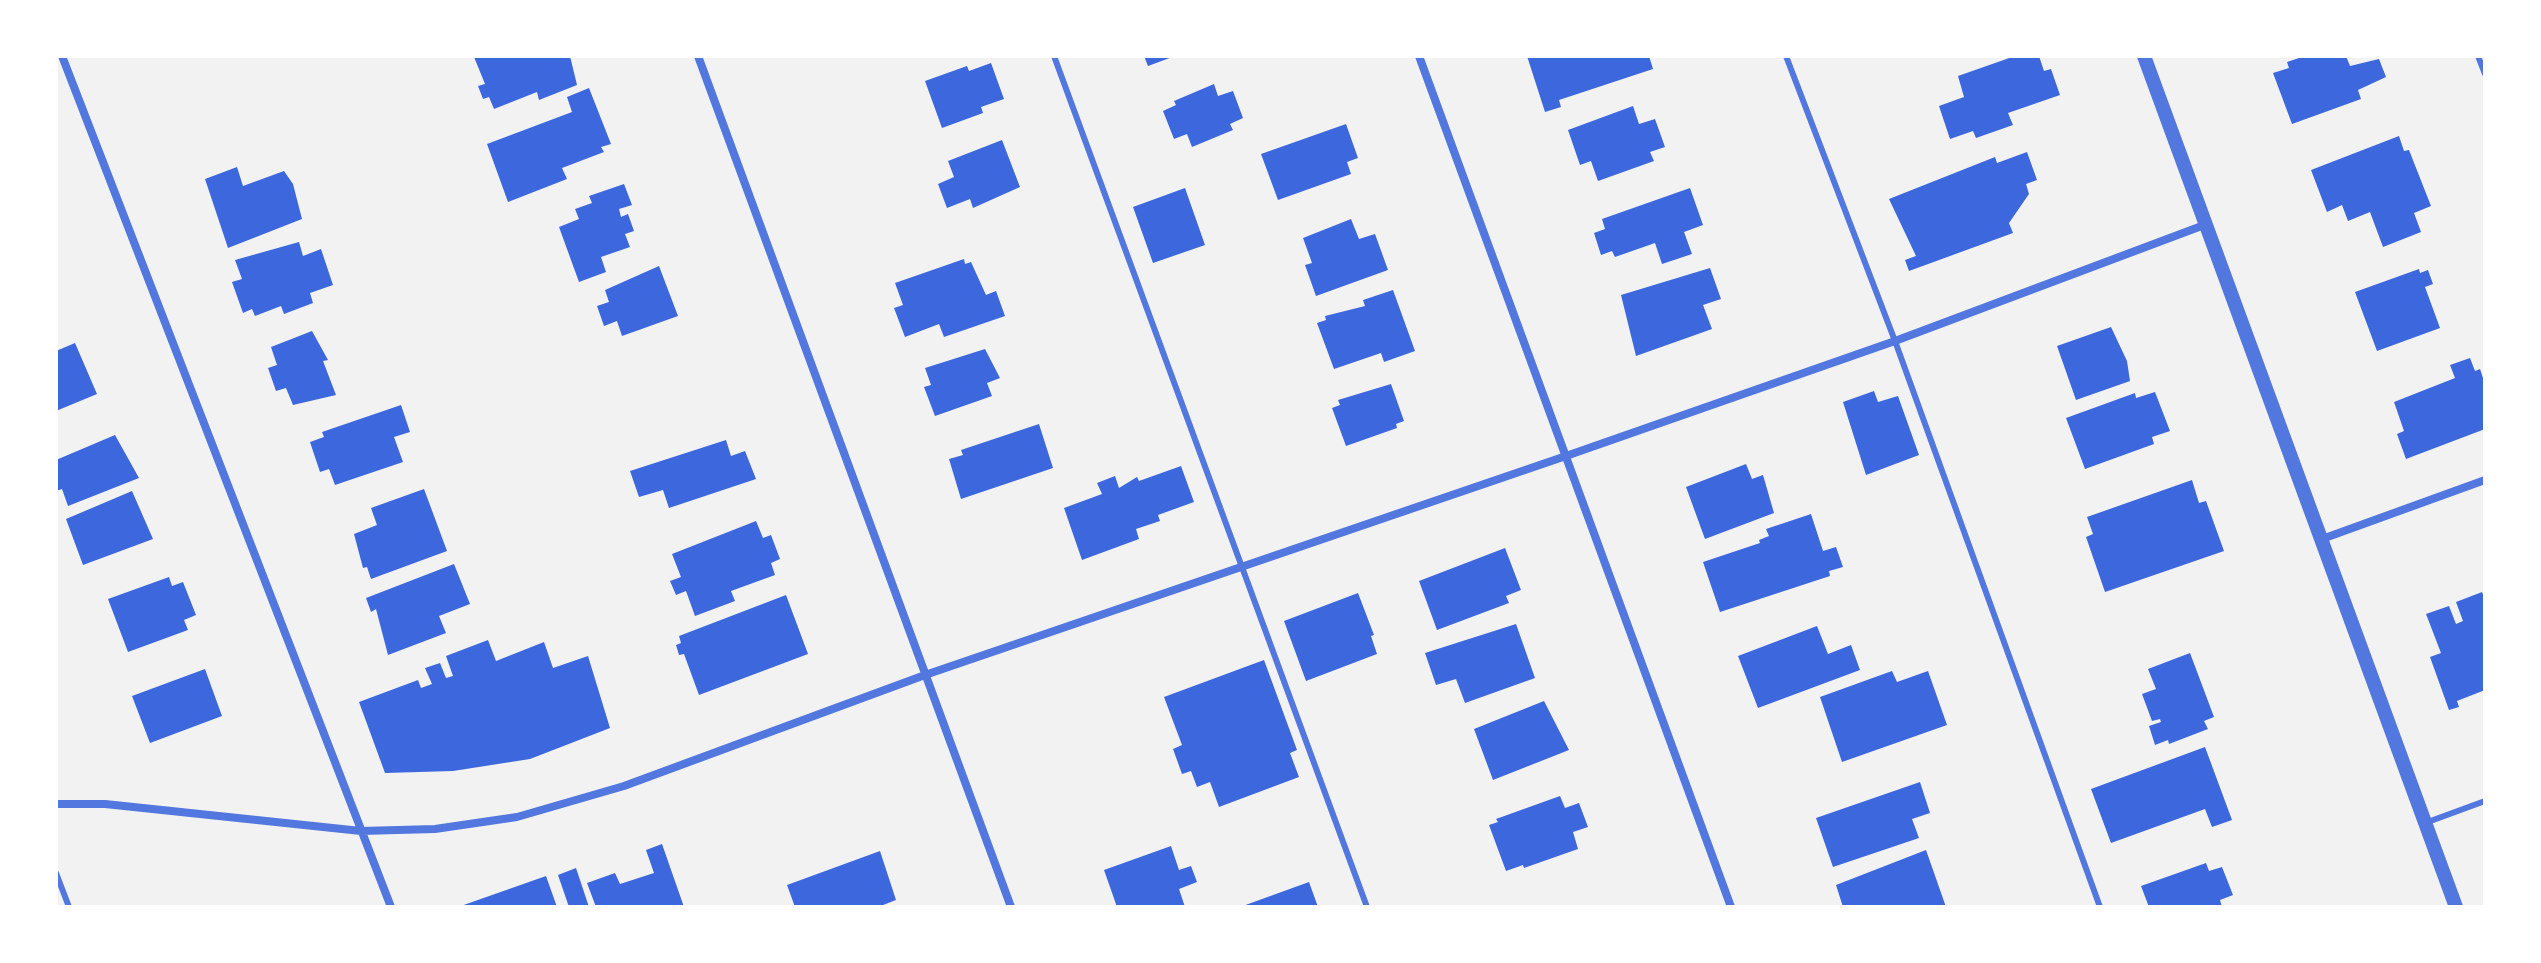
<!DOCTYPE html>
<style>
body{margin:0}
#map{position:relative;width:2541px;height:963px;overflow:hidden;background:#f2f2f2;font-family:Lato,sans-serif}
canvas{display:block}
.frame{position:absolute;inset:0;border:58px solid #fff;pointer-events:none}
</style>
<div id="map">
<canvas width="2541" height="963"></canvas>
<div class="frame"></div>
</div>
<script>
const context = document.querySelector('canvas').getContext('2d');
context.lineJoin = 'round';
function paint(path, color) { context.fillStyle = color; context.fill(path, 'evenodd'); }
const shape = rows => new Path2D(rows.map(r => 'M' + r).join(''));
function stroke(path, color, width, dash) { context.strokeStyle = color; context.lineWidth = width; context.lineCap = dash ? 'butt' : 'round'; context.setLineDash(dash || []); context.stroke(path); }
paint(shape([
 [478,56,570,56,577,85,539,100,537,92,494,109,489,97,483,99,478,86,485,84,474,57],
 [1144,56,1175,56,1148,66],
 [1527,56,1649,56,1653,69,1559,100,1561,107,1545,112],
 [2015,56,2039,56,2044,71,2051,69,2060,95,2008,113,2013,125,1976,138,1973,131,1950,139,1939,106,1964,97,1958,76],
 [2305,56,2346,56,2350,66,2379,59,2386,77,2358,90,2361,99,2292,124,2273,73,2289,68,2287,62],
 [991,63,1004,99,981,107,983,113,942,128,925,81,967,66,969,71],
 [1214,84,1218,96,1233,91,1243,118,1230,124,1233,130,1192,147,1187,134,1174,139,1163,111,1176,105,1174,101],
 [589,88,611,144,601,147,604,152,562,168,567,179,508,202,487,144,572,112,567,97],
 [1633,106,1639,124,1655,119,1665,147,1650,152,1654,161,1598,181,1591,161,1580,165,1568,130],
 [1346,124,1358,158,1347,162,1351,174,1278,200,1261,154],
 [2399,136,2404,151,2409,150,2431,206,2414,213,2421,232,2383,247,2370,212,2348,221,2342,205,2327,212,2311,170],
 [1002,140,1020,187,973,208,970,199,947,208,938,184,954,177,948,161],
 [2027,152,2037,180,2026,184,2029,194,2009,223,2013,233,1909,271,1905,260,1916,256,1889,199,1995,157,1997,163],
 [237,167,243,186,284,171,293,184,302,219,228,248,205,179],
 [624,184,632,205,619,209,621,217,628,214,634,231,625,234,630,247,601,257,606,272,579,282,559,227,579,219,575,209,592,203,589,196],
 [1185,188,1205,245,1153,263,1133,207],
 [1690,188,1703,225,1684,232,1692,254,1662,264,1655,243,1615,257,1612,251,1601,255,1594,233,1605,229,1602,219],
 [1351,219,1359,239,1375,234,1388,270,1316,296,1305,265,1312,263,1303,238],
 [299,242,303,256,321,249,333,285,310,293,313,303,284,314,281,306,255,316,252,309,243,313,232,282,242,279,235,260],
 [964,259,965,264,971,262,986,295,996,291,1005,316,944,337,939,324,905,337,894,308,903,305,895,283],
 [659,266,678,316,622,336,617,321,604,326,597,306,609,302,605,290],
 [1710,268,1721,299,1703,305,1712,329,1636,356,1621,295],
 [2419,269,2420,273,2428,270,2433,284,2425,287,2440,328,2377,351,2355,292],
 [1393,290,1415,351,1384,362,1381,353,1334,369,1317,323,1326,320,1325,316,1365,306,1363,300],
 [2111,327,2127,361,2130,381,2076,400,2057,346],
 [312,331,328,360,323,361,336,395,293,405,286,388,276,391,268,368,277,365,271,347],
 [75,343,97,394,56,411,56,351],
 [985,349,1000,378,987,383,992,396,935,416,924,387,931,385,925,368],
 [2470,358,2475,371,2480,369,2485,384,2485,429,2406,459,2397,434,2404,431,2394,402,2455,378,2450,365],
 [1391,384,1404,421,1396,424,1397,428,1346,446,1332,408,1340,405,1338,400],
 [1874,391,1878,402,1898,396,1919,455,1866,475,1843,402],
 [2155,392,2170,431,2152,437,2154,444,2085,469,2066,418,2135,393,2136,398],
 [401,405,410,432,394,437,403,462,335,485,329,469,320,472,310,442,324,437,322,432],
 [1039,424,1053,468,961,499,949,459,963,455,961,450],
 [115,435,139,478,68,506,62,489,56,491,56,460],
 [726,440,731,456,745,451,756,479,669,508,663,490,639,497,630,471],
 [1746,464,1752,479,1763,475,1774,513,1705,539,1686,487],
 [1181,466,1194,502,1158,515,1160,521,1136,529,1139,539,1082,560,1064,508,1102,494,1097,483,1115,476,1119,488,1137,477,1139,481],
 [2192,480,2199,503,2206,501,2224,551,2105,592,2086,537,2093,534,2087,517],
 [424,489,447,551,371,579,367,567,363,568,354,534,377,525,371,508],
 [132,491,153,539,83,565,66,519],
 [1811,514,1823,551,1836,547,1843,567,1829,571,1830,576,1720,612,1703,562,1760,543,1759,540,1769,536,1766,529],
 [756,521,763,538,771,535,780,559,771,563,775,575,731,591,735,601,695,616,686,591,676,595,670,581,681,577,672,554],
 [1505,548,1521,590,1506,596,1509,603,1437,630,1419,581],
 [454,564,470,604,439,616,446,633,388,655,376,609,371,612,366,598],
 [169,577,172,586,183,582,196,615,184,620,188,630,128,652,108,599],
 [2482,592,2485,600,2485,690,2457,701,2459,707,2449,710,2430,657,2441,653,2426,614,2449,606,2456,624,2463,621,2456,602],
 [1358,593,1374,635,1371,636,1377,654,1306,681,1284,621],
 [786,595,808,654,699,695,684,654,679,655,676,645,681,643,679,636],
 [1516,624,1535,678,1465,703,1456,679,1436,685,1425,653],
 [1817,626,1828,654,1851,645,1860,670,1758,708,1738,656],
 [488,640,496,661,544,642,553,668,588,656,610,728,530,759,453,771,385,773,359,702,418,680,421,688,432,684,425,668,440,663,446,678,453,676,446,656],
 [2190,653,2214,717,2204,721,2208,729,2169,744,2168,740,2155,745,2149,726,2161,722,2160,719,2152,721,2142,694,2156,689,2148,669],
 [1264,660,1297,750,1290,753,1299,777,1219,807,1210,782,1197,787,1191,771,1182,774,1173,749,1182,745,1164,697],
 [205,669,222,716,150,743,132,696],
 [1892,671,1897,682,1928,671,1947,725,1842,762,1820,697],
 [1544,701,1569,750,1493,780,1474,729],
 [2205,747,2232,820,2212,827,2205,809,2111,843,2091,789],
 [1920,782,1930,813,1912,819,1919,838,1833,867,1816,818],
 [1560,796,1565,808,1579,803,1588,827,1573,832,1578,849,1524,868,1523,865,1506,871,1489,825,1498,822,1496,819],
 [662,844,684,907,596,907,587,883,615,873,620,884,654,873,646,850],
 [1171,846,1179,870,1191,866,1197,882,1179,889,1185,907,1117,907,1104,870],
 [1926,850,1946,907,1843,907,1836,885],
 [880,851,896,900,878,907,795,907,787,885],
 [2206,863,2209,871,2222,867,2233,895,2220,900,2222,907,2149,907,2141,886],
 [576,868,589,907,569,907,558,875],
 [546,876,557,907,458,907],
 [1309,882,1318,907,1240,907]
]), '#3d67dc');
stroke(shape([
 [1054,56,1367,907],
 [1786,56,1895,341,2100,907],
 [2478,56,2485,74],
 [2425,823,2485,801],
 [56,873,69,907]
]), '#5277de', 6);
stroke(shape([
 [62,56,391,907],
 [698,56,1011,907],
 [1419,56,1731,907],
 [2322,539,2485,480],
 [56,804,105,804,361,831,435,829,517,817,624,786,925,675,1566,456,1895,341,2207,224]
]), '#5277de', 8);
stroke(shape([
 [2144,56,2456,907]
]), '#5277de', 14);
</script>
